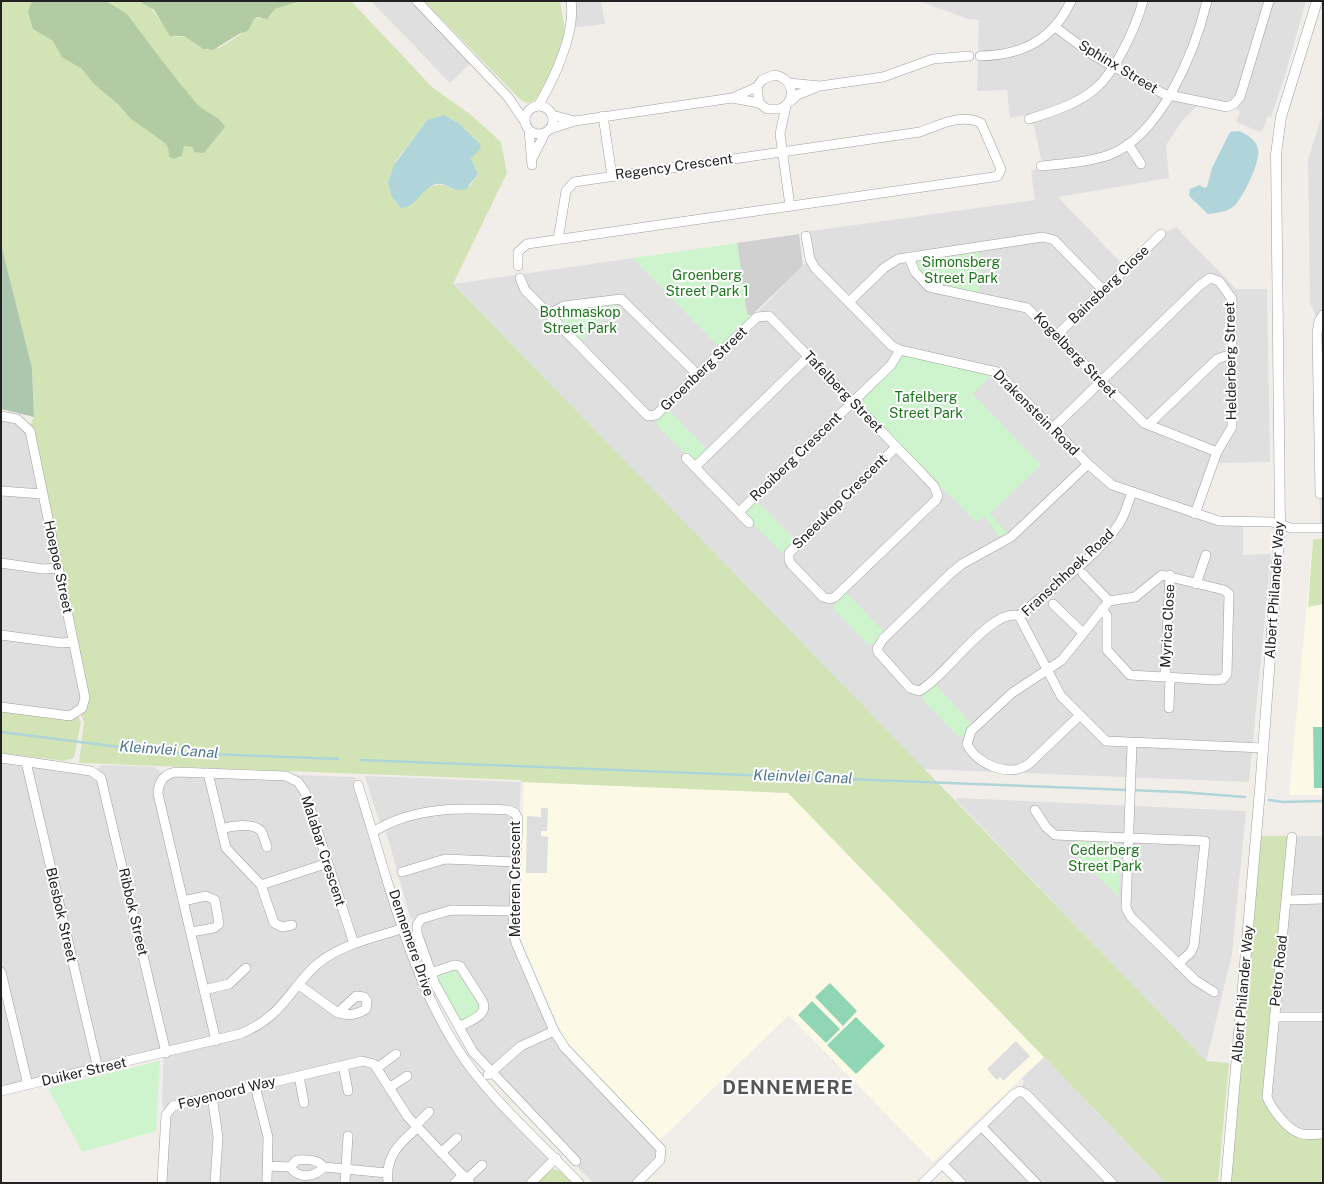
<!DOCTYPE html>
<style>
body{margin:0}
#map{position:relative;width:1324px;height:1184px;overflow:hidden;background:#f1eeea;font-family:"Public Sans",sans-serif}
canvas{display:block}
.frame{position:absolute;inset:0;border:2px solid #222;pointer-events:none}
</style>
<div id="map">
<canvas width="1324" height="1184"></canvas>
<div class="frame"></div>
</div>
<script>
const ctx = document.querySelector('canvas').getContext('2d');
ctx.lineJoin = 'round';
function paint(path, color) {
  ctx.fillStyle = color;
  ctx.fill(path, 'evenodd');
}
function strokePath(path, color, width, dash) {
  ctx.strokeStyle = color;
  ctx.lineWidth = width;
  ctx.lineCap = dash ? 'butt' : 'round';
  ctx.setLineDash(dash || []);
  ctx.stroke(path);
}
function label(font, color, halo, rows, align = 'center') {
  ctx.font = font + ' "Public Sans",sans-serif';
  ctx.lineWidth = 4;
  ctx.setLineDash([]);
  ctx.textBaseline = 'middle';
  ctx.strokeStyle = halo;
  ctx.fillStyle = color;
  for (const [text, x, y, turn = 0] of rows) {
    ctx.save();
    ctx.translate(x, y);
    ctx.rotate((+turn || 0) * Math.PI / 180);
    ctx.textAlign = isNaN(turn) ? turn : align;
    if (halo) ctx.strokeText(text, 0, 0);
    ctx.fillText(text, 0, 0);
    ctx.restore();
  }
}
paint(new Path2D(`
 M371,1h44l58,60 -23,22z
 M571,1h30l4,23 -35,4z
 M919,1h387l-22,78 -13,38 -3,-1 -5,14 -3,2 -24,-10 4,-10 -6,-7 -34,-2 -18,18 -16,24 3,33 -111,19 68,71 36,-34 14,-7 60,62h31l3,173 -56,1 -17,50 46,8v34l28,-1 -22,228 -326,-13 -470,-485 180,-26 88,91 88,-89 -5,-28 231,-32 -4,-29 12,-3 -9,-42 -10,-11 -14,3 -3,-28 -30,1 2,-71 -10,-1z
 M1323,113v416h-3l-2,-208 -8,-18 -2,-144z
 M1,417l26,11 57,266 -7,19 -76,-6z
 M1,758l94,14 6,-7 54,2 9,9 13,-5 178,6 57,178 45,94 97,109 -25,25h-368l4,-65 -3,-16 2,-50 -163,38z
 M365,776l156,6 -7,143 40,106 108,120 -25,32h-44l-17,-18v-5l-94,-97 -23,-36 19,-10 -14,-49 -33,4 -13,-49 -8,-6 -23,-82 -10,-20z
 M958,798l288,13 -14,143 -26,108 -250,-262z
 M1292,836h31v299l-25,-2 -30,-32z
 M1044,1057l122,126h-205l-19,-20 78,-72 4,-10 -3,-3z`), '#dfdfdf');
paint(new Path2D(`
 M1313,539h10v256h-34z
 M524,782l264,11 256,264 -111,105 -144,-147 -129,125 -94,-97 -47,-108z`), '#fcfae7');
paint(new Path2D(`
 M799,234l4,32 -51,49h-5l-10,-72z`), '#d0d0d0');
paint(new Path2D(`
 M1,1h138c17,6 21,25 36,36l9,-1c7,3 13,11 20,13 16,5 30,-14 44,-18l6,-12 16,-3 5,-7 25,-8h51l82,87 37,26 31,28 6,31 -54,111 488,502 265,275 23,2 -11,120h-52l-378,-390 -267,-11v-2l-442,-17 5,-41 -3,-7 2,-3 -53,-286 4,-9 -2,-49 -31,-124zM444,115l16,9 20,20 -3,7 -6,7 7,16 -8,12 -17,3c-16,-10 -29,-1 -39,13h-19l-7,-20 8,-21 31,-41z
 M424,1h136c1,10 5,22 4,31 -2,13 -21,71 -36,71 -7,-1 -13,-9 -18,-14z
 M1313,539h10v65l-15,3z
 M1,710l73,8 4,-2 3,6 -7,36 -10,3 -63,-8z
 M1260,836h30l-25,257 23,36 35,8v46h-95z
 M554,1169l9,3 10,11h-37l13,-12z`), '#d2e4b6');
paint(new Path2D(`
 M32,1h74l21,13c23,31 46,62 71,91 8,8 22,11 27,22l-21,26 -10,-1 -1,-5 -9,-1 -2,10 -9,3 -4,-3 -1,-9 -3,-4 -35,-25 -12,-14 -24,-20 -12,-15 -20,-12 -9,-16 -20,-12 -5,-17z
 M139,1h161l-25,8 -8,10 -9,-2 -4,2 -6,12 -9,3 -26,16 -10,-1 -19,-13h-14l-16,-26z`), '#b3cba3');
paint(new Path2D(`
 M1,244l31,124 2,49 -33,-8z`), '#adc7ae');
paint(new Path2D(`
 M737,243l10,71 6,3 -32,32 -88,-91z
 M978,250l4,25 -4,19 -50,-10 -14,-21 2,-3z
 M620,302l-40,40 -23,-25 4,-7z
 M903,355l90,18 -20,21 68,71 -51,49 21,23 -8,5 -18,-25 -9,5 -27,-28 -10,-7 -78,-81v-6z
 M667,408l41,42 -11,10h-6l-34,-35 -1,-7z
 M756,500l41,42 -12,10h-4l-36,-36v-5z
 M845,591l40,42 -11,11h-6l-34,-35 1,-8z
 M934,683l40,43 -10,10 -7,-1 -34,-35v-7z
 M1073,841l48,3 -2,53 -51,-50z
 M459,968l21,35v7l-18,11h-2l-19,-30 -4,-15 1,-2z
 M160,1061l-4,70 -74,21 -34,-64z`), '#cef4cd');
paint(new Path2D(`
 M1313,727h10v61h-9z
 M830,983l27,28 -14,15 -28,-29z
 M812,1001l28,28 -14,14 -28,-28z
 M856,1017l29,29 -29,28 -29,-29z`), '#91d6b4');
paint(new Path2D(`
 M541,808h7l-1,23h-6v5l7,1 -1,36h-21l1,-57 14,1z
 M1016,1041l14,15 -27,25 -3,-4 -3,3 -10,-11z`), '#dedede');
paint(new Path2D(`
 M444,115l16,9 20,20 1,4 -10,10 7,16 -12,15c-12,5 -18,-7 -30,-5 -14,4 -20,24 -35,24l-9,-11 -4,-15 6,-17 33,-45z
 M1239,131c8,4 17,8 19,18 3,12 -15,49 -24,57 -7,6 -18,7 -26,8l-19,-18 1,-7 10,-4 4,3 3,-1 5,-19 18,-36z`), '#afd4d9');
strokePath(new Path2D(`
 M1,732l158,20 179,7
 M361,760l819,32 65,5
 M1269,800l14,2 40,-1`), '#afd4d9', 2.5);
const minor = new Path2D(`
 M417,1l91,96 17,25
 M1055,27l38,28 71,39 63,13 7,-3 6,-7 29,-96
 M980,56c42,-1 72,-15 91,-55
 M789,83l31,3 63,-9 50,-18 36,-3
 M732,98l27,5
 M791,101l6,-6 20,-8
 M525 120a14 14 0 1 1 28 0a14 14 0 1 1-28 0Z
 M538,106c16,-27 38,-73 33,-105
 M786,106l-6,28 10,72
 M552,115l23,6
 M603,116l9,60
 M1029,119c23,-7 48,-15 66,-30 21,-18 41,-62 48,-88
 M550,129l25,-8 157,-23 25,-11 5,-7 12,-5c19,2 24,25 6,34h-13l-8,-6 -2,-16
 M529,130l3,35
 M1128,144l13,20
 M533,157l12,-24
 M1041,166c22,-2 48,-4 68,-11 52,-19 86,-104 98,-154
 M806,236l4,23 5,9 77,78 8,4 97,22 91,92 24,21 107,36 53,1 19,6h32
 M909,257l6,15 14,15 98,21 117,115 73,29
 M518,266v-14l9,-8 466,-67 5,-1 3,-7 -20,-46c-20,-10 -42,2 -61,9l-346,50 -8,9 -8,49
 M520,278l5,12 123,126 8,-1 4,-4 97,-94 12,-1 146,150 19,20 4,10 -2,4 -101,97 -5,2 -7,-2 -31,-32 -3,-5v-7l107,-106
 M849,302l35,-34 14,-9 145,-22 11,3 49,50
 M549,314l15,-8 57,-7 77,76
 M1056,336l105,-102
 M1,416l16,3 13,12 55,267 -3,10 -12,8 -69,-9
 M1148,425l69,-66 15,-5
 M1053,428l146,-142 11,-8 9,3 13,18v128l-15,25 -22,62
 M686,458l63,65
 M696,466l113,-110
 M1,491l42,3
 M1320,494l-3,-161 2,-12 4,-6
 M739,512l152,-147 9,-15
 M1,563l42,6 15,-1
 M1083,574l26,27
 M1196,584l10,-29
 M1053,604l30,29
 M1019,616c-27,-10 -76,64 -100,75l-9,-3 -32,-36 -1,-3 6,-10 68,-66 11,-9 49,-27 77,-73
 M1019,616l42,80 45,45 157,7
 M1019,616c30,-26 77,-58 100,-92 6,-9 9,-21 13,-32
 M1,635l60,8 12,-1
 M1165,677l5,-102
 M1169,708l1,-31
 M1079,716l-49,47c-19,16 -53,2 -63,-19l4,-13 41,-38 50,-33 47,-59 26,-4 27,-22 62,15 5,4 -2,80 -4,5 -7,1 -86,-5 -23,-25v-34l-5,-7
 M1132,744l-6,164 5,9 64,63 19,12
 M1,758l90,13 10,7 65,275
 M26,762l72,307
 M208,773l18,75 35,37 13,38 8,4 10,-2
 M358,785c28,87 50,186 99,263 29,47 83,94 122,135
 M1035,810l11,17 9,8 150,6 -11,104 -3,7 -13,12
 M221,829c10,-3 32,-7 40,2 3,5 4,11 6,16
 M373,832c41,-26 89,-24 135,-22l7,3 3,6 -5,112 3,12 38,88 11,17 96,101 -1,11 -23,23
 M1292,837l-25,260c4,11 20,32 32,36 7,3 16,1 24,1
 M402,872l43,-13 71,3
 M261,885l67,-22
 M1286,900l37,-1
 M183,901l23,-5 9,4 4,24 -5,4 -23,4
 M514,911l-63,-1 -30,9 -4,6v8l18,51 38,68 103,109
 M1,972l27,113
 M431,973l23,-8 6,1 23,36c5,14 -14,19 -24,25
 M299,985l39,28c10,3 19,2 28,-4l1,-8 -3,-4 -8,-1 -18,17
 M204,990l25,-6 17,-16
 M1274,1017h49
 M216,1041l-58,-247c0,-12 6,-20 18,-22l110,4 12,6 7,10 49,152
 M343,1065l5,26
 M377,1068l19,-14
 M488,1075l33,-29 33,-15
 M299,1076l5,27
 M255,1086l13,51 -1,46
 M389,1088l18,-12
 M1,1091l239,-57c41,-17 45,-38 73,-66 23,-23 61,-30 91,-40
 M212,1096l6,41 -3,46
 M415,1126l14,-14
 M981,1126l55,57
 M441,1153l16,-15
 M942,1164l19,19
 M268,1166l22,1 7,-7c10,-1 21,-1 27,7l63,6
 M290,1167c9,13 25,10 34,0
 M467,1179l15,-14
 M162,1183l4,-68 7,-9 189,-45 12,3 34,53 62,66
 M345,1183l3,-47
 M388,1183c-3,-27 11,-39 29,-55
 M455,1183l8,-8
 M531,1183l25,-25
 M923,1183l90,-88 7,-4 6,3 86,89`);
const tertiary = new Path2D(`
 M1226,1183l34,-393 20,-265 -4,-371 5,-37 36,-116`);
strokePath(minor, '#9f9f9f', 10);
strokePath(tertiary, '#9f9f9f', 11);
strokePath(minor, '#fff', 9);
strokePath(tertiary, '#fff', 10);
label('14px', '#222', '#fff', [
 ["Sphinx Street",1118,67,31],
 ["Regency Crescent",674,167,-8],
 ["Bainsberg Close",1109,285,-44],
 ["Kogelberg Street",1075,355,46],
 ["Helderberg Street",1231,361,-91],
 ["Groenberg Street",704,369,-44],
 ["Tafelberg Street",843,392,46],
 ["Drakenstein Road",1036,413,45],
 ["Rooiberg Crescent",796,457,-44],
 ["Sneeukop Crescent",840,502,-45],
 ["Hoepoe Street",58,567,78],
 ["Franschhoek Road",1068,573,-43],
 ["Albert Philander Way",1275,590,-86],
 ["Myrica Close",1168,626,-87],
 ["Malabar Crescent",323,851,72],
 ["Meteren Crescent",516,879,-90],
 ["Ribbok Street",133,912,77],
 ["Blesbok Street",61,915,77],
 ["Dennemere Drive",411,943,71],
 ["Petro Road",1279,971,-84],
 ["Albert Philander Way",1243,994,-85],
 ["Duiker Street",84,1072,-13],
 ["Feyenoord Way",227,1093,-14]
]);
label('14px', '#1c761a', '#fff', [
 ["Simonsberg",961,263],
 ["Street Park",961,279],
 ["Groenberg",707,276],
 ["Street Park 1",707,292],
 ["Bothmaskop",580,313],
 ["Street Park",580,329],
 ["Tafelberg",926,398],
 ["Street Park",926,414],
 ["Cederberg",1105,851],
 ["Street Park",1105,867]
]);
label('italic 15px', '#4d7690', '#fff', [
 ["Kleinvlei Canal",169,750,4],
 ["Kleinvlei Canal",803,777,2]
]);
ctx.letterSpacing = '1px';
label('bold 19px', '#555', '#fff', [
 ["DENNEMERE",788,1088]
]);
ctx.letterSpacing = '0px';
</script>
